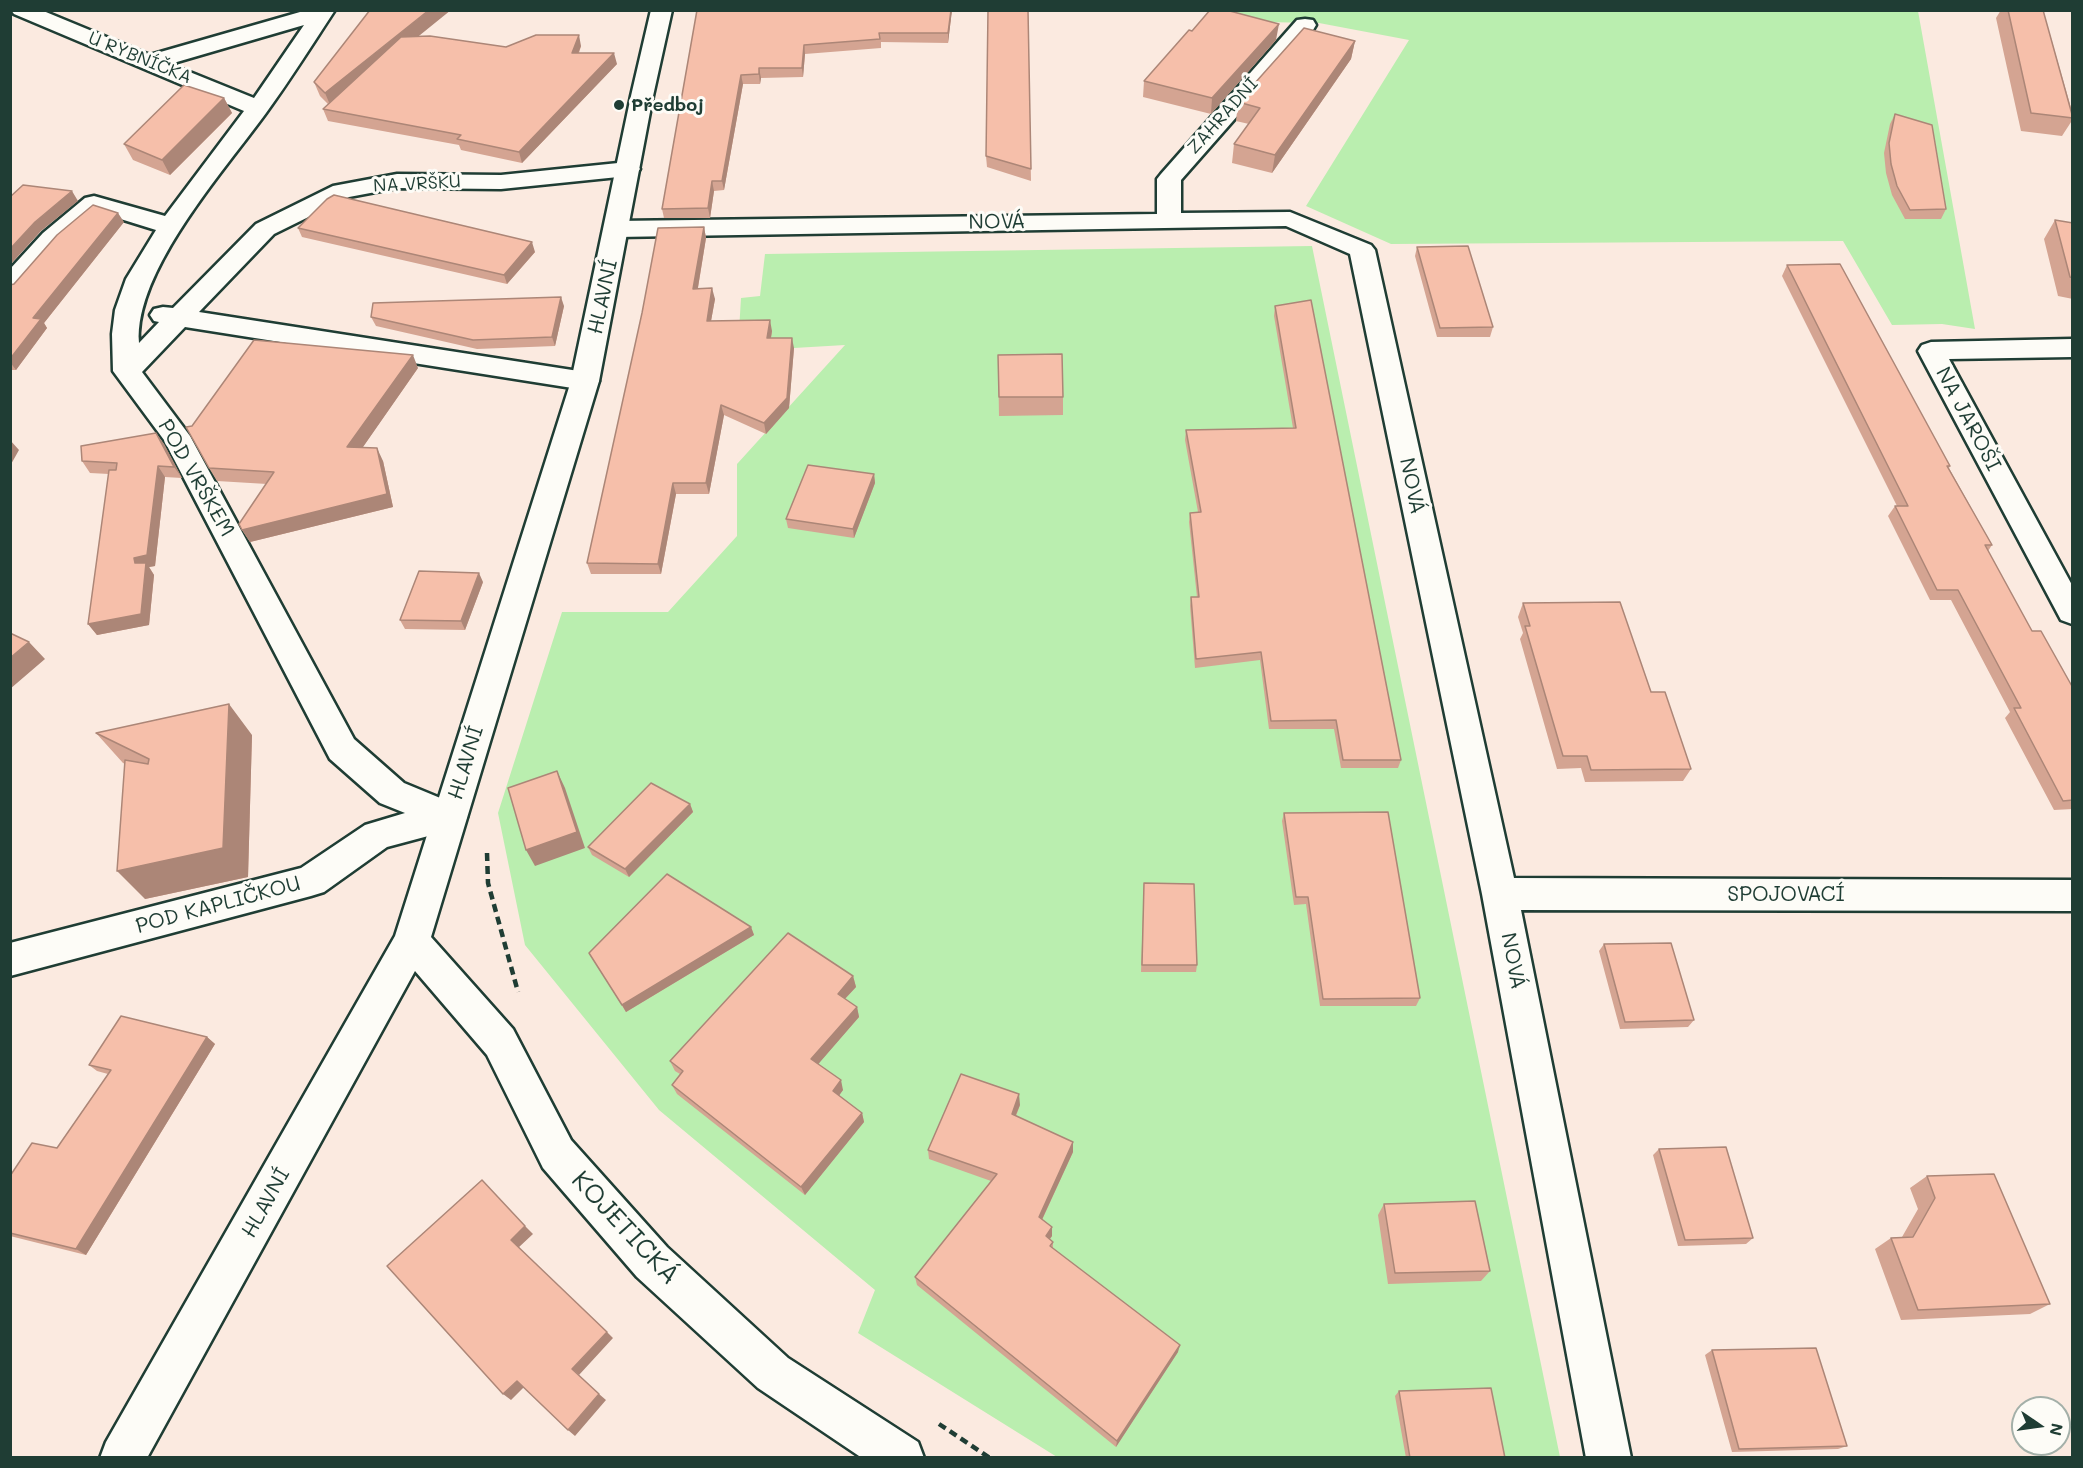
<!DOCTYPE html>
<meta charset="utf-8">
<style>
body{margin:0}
#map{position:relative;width:2083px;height:1468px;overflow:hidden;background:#fbeae0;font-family:Mali,sans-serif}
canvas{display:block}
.frame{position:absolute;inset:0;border:12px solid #1f3d34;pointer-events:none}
.north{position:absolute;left:2011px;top:1396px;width:60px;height:60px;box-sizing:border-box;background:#fdfcf7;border:2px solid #a4b0a9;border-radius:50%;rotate:103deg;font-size:16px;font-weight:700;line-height:24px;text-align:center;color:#1f3d34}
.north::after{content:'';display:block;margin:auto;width:21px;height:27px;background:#1f3d34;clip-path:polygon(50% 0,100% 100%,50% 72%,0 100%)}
</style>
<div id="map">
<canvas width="2083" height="1468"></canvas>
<div class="frame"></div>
<div class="north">N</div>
</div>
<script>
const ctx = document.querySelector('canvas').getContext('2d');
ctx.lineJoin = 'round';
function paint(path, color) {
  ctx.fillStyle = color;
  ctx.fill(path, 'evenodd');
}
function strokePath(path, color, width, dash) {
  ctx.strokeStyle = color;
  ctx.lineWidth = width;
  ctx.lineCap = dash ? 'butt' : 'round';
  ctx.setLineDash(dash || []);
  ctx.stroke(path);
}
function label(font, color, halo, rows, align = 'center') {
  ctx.font = font + ' Mali,sans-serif';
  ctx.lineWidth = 6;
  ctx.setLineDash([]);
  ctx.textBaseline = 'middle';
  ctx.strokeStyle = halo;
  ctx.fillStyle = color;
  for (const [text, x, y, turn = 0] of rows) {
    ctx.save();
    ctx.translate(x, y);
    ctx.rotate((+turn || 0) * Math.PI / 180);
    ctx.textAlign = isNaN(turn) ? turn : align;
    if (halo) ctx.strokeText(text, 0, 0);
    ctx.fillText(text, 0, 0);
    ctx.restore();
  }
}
paint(new Path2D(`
 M1218,11h700l57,318 -33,-5 -50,1 -49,-84 -452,3 -85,-38 103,-166 -90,-17 -57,-1z
 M1312,246l248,1211h-503l-199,-124 17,-43 -216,-180 -134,-165 -27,-132 64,-201h106l69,-76v-72l108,-119 -51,3 -24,-2 -31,-15 2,-33 19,-2 5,-42z`), '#baeeaf');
const street = new Path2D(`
 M11,10h30l109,45 157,-45h28c-23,35 -45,70 -69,103 -42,58 -132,158 -127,230l20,-21 -5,-1 -4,-6 4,-6 9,-2 10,1 83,-84 77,-38 64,-12 104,1 127,-13 8,2 4,5 -4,5 -8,2 -127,13 -104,-1 -48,9 -75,37 -75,78 386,60 10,3 4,6 -4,6 -10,3 -400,-63 -43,45 48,64 164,303 50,44 58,24 5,10 -5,10 -75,20 -63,45 -13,4 -301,80v-33l291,-75 64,-43 40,-12 -25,-10 -50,-44 -166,-319 -51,-69 -1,-37 3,-24 11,-31 30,-49 -58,-18 -37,31 -42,49 -9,2v-25l33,-36 42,-35 9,-2 71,20 79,-105 -230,-97zM304,25l-50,73 -84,-34z
 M1305,19l8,1 3,5 -3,5 -132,150v33l109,-1 81,33 4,5 139,628 558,2v31l-551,-1 110,548h-45l-104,-564 -132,-640 -64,-28 -669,11 -9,-3 -3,-5 3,-5 9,-3 540,-7v-35l4,-5 136,-154z
 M2072,339v18l-123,2 123,226v39l-11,-4 -143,-269 4,-6 9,-3z`);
const secondary = new Path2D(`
 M651,10h21l-19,86 -54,285 -168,556 82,92 58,111 96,107 121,111 130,84 6,16h-62l-104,-70 -121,-111 -94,-109 -56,-113 -72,-84 -268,487h-47l6,-16 289,-506 176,-555 60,-285z`);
strokePath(street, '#1f3d34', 5);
strokePath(secondary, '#1f3d34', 5);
strokePath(new Path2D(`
 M487,853l1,30 30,109
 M939,1424l51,34`), '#1f3d34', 4.5, [8, 5]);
paint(street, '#fdfcf7');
paint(secondary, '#fdfcf7');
paint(new Path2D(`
 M697,10h255l-4,33 -67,-1v6l-76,6 -2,23 -42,1 -1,6h-17l-19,106 -10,1 -4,27h-46l-2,-9z
 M1028,10l3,171 -44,-14 -1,-11z
 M2001,10h42l30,105v4l-11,17 -41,-5 -25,-113z
 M419,36l87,11 75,-1 -2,7 38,11 -95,99 -61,-13 -2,-5 -131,-24 -5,-12 6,-4 -9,-9 -6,-14z
 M1276,40l-65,74 -68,-17 1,-16z
 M1355,41l-4,18 -79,114 -40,-10 2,-19 15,-20 -13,-3 2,-19z
 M224,98l8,15 -62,62 -37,-15 -9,-16z
 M1895,114l51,95 -5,10h-36l-13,-24 -6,-22 -2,-20 6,-29z
 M2055,220l18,3v76l-15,-3 -14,-57z
 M124,222l-80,101 3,5 -31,42h-6v-85l4,-1z
 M704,227l2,11 -8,50 17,11 -4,22 61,10 -1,7 23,10 -5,60 -23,26 -42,-19 -15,79h-33l-15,80h-70l-4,-11z
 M298,228l237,24 -28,32 -205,-47z
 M1417,247l76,80 -3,10h-53l-22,-81z
 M1787,265l163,201 -1,2 43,77 -4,6 44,80 41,57v121l-19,1 -49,-92 5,-6 -59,-112h-21l-42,-84 7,-10h2l-115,-230z
 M564,306l-9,40 -78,3 -101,-23 -5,-9z
 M1275,306l126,454 -3,8h-57l-7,-39h-65l-9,-69 -65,8 -5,-62 1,-9h6l-8,-75 1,-9 8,-1 -13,-72 1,-10 107,-2 -19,-112z
 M998,355l65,42v18l-64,1z
 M418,368l-56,80 21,13 10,46 -143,35 -8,-12 25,-46 -50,-3 -8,-13 -17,-42z
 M156,433l8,11 18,34 -17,-1 -10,89 -6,1 5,8 -5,50 -52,10 -9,-11 21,-150 -19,-1 -8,-12z
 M874,474l1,9 -21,55 -66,-10 -2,-9z
 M483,582l-18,48 -60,-1 -5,-9z
 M1523,603l128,89 40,77 -8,12 -98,1 -4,-14 -24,1 -37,-130 3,-6 -5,-16z
 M96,733l156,2 -4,142 -103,22 -20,-135 -2,-1z
 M690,804l3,8 -64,65 -37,-22 -4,-8z
 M1284,813l136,185 -4,8h-96l-14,-102 -12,1 -12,-84z
 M1144,883l53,82 -1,7h-55z
 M751,927l3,8 -128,77 -37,-59z
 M1604,944l90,76 -6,7 -68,2 -21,-78z
 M853,976l3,11 -11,12 12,8 2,10 -41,47 25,26 -4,5 23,18 2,9 -59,73 -128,-101 -5,-9 8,-11 -5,-3 -5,-10z
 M207,1037l8,7 -129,211 -76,-19v-60l47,-28 51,-74 -11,-3 -8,-6z
 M1020,1105l-4,11 57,26v10l-31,68 10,16 -2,3 3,3v7l125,103 -62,95 -199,-162 -2,-8 76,-96 -62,-22 -1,-9z
 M1659,1149l94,89 -7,6 -68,2 -25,-91z
 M1927,1176l123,128 -20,10 -129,6 -26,-71 16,-11 11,-1 16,-28 -8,-21z
 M1384,1204l106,67 -9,10 -93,3 -10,-69z
 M1712,1350l135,96 -9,3 -106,3 -27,-97z
 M1399,1391l106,67h-99l-11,-62z`), '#d4a492');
paint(new Path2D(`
 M429,10h22l-120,97 -6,-14z
 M951,10h1l-4,33v-10z
 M1279,24l-3,16 -65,74 1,-16z
 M579,35l2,11 -7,18 -2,-11z
 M1355,41l-4,18 -79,114 3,-18z
 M804,45l1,9 -2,23 -1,-9z
 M614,53l3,11 -95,99 -3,-11z
 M759,68l2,10 -1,6 -1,-10z
 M741,75l2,9 -19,106 -2,-9z
 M224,98l8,15 -62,62 -8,-15z
 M712,181l2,10 -4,27 -2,-10z
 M72,191l6,10 -37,30 -31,34v-16l25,-27z
 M118,213l6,9 -80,101 3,5 -31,42 -6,-8v-3l23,-41z
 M704,227l2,11 -10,61 -3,-10z
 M532,242l3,10 -28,32 -3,-9z
 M712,288l3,11 -6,33 -2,-11z
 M561,297l3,9 -9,40 -3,-9z
 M770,320l2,11 -3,18 -2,-11z
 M792,338l2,10 -5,60 -23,26 -2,-11z
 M413,355l5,13 -64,92 -7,-13z
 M721,405l3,10 -15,79 -3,-11z
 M156,433l8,11 18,34 -8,-11z
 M10,440l9,10 -9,16z
 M377,448l6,13 10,46 -143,35 -8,-12z
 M158,466l7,11 -10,89 -6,1 5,8 -5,50 -52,10 -9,-11 46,-66z
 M874,474l1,9 -21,55 -1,-9z
 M673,483l3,11 -15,80 -3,-10z
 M479,573l4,9 -18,48 -4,-9z
 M29,642l16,17 -35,30v-31z
 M229,704l23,31 -4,142 -103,22 -28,-28z
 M557,771l8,17 20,60 -50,18 -9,-16z
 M690,804l3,8 -64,65 -4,-8z
 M751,927l3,8 -128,77 -4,-7z
 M853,976l3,11 -16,17 -2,-10z
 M857,1007l2,10 -45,52 -3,-10z
 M207,1037l8,7 -129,211 -10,-6z
 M841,1080l2,10 -7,10 -3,-9z
 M1019,1094l1,11 -8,19v-10z
 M862,1113l2,9 -59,73 -4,-8z
 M1073,1142v10l-34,74v-9z
 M525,1226l8,8 -15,14 -7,-8z
 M1052,1227v9l-6,8v-8z
 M607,1332l6,6 -34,37 -7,-6z
 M1180,1345l-2,7 -62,95 1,-6z
 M517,1381l7,6 -13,13 -8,-6z
 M599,1394l7,6 -31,36 -7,-6z`), '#ac8677');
const building = new Path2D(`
 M370,10h59l-104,83 -11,-11z
 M697,10h254l-3,23h-69l1,6 -76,6 -2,23h-43v6l-18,1 -19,106h-10l-4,27 -46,1z
 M988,10h40l3,159 -45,-13z
 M1210,10h16l53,14 -67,74 -68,-17 45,-51 3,1z
 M2008,10h35l30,108 -42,-5z
 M1304,28l51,13 -80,114 -41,-11 26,-36 -22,-6z
 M536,35h43l-7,18h42l-95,99 -62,-13 4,-4 -138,-26 78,-72 29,-1 76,11z
 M184,85l40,13 -62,62 -38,-16z
 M1895,114l37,11 14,84 -36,1 -13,-24 -6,-22 -2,-21z
 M23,185l49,6 -37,31 -25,27v-52z
 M334,195l198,47 -28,33 -206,-47 29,-29z
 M93,205l25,8 -85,105 8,1 -31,40v-74l4,-1 43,-49z
 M2055,220l18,3v55l-3,-1z
 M704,227l-11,62 19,-1 -5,33 63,-1 -3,18h25l-5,60 -23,25 -43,-18 -15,78h-33l-15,81 -71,-1 55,-250 16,-85z
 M1468,246l25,81 -53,1 -23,-81z
 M1840,264l110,202h-3l45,79h-7l47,86h9l32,57v112l-10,1 -49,-93h7l-63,-118h-21l-42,-84h13l-121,-241z
 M561,297l-9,40 -79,3 -102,-23 2,-14z
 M1311,300l90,460h-58l-7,-40 -65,1 -10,-69 -65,7 -5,-62h8l-9,-84 11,-1 -15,-82 110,-2 -21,-122z
 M254,340l159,15 -66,92 30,1 10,46 -145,36 -3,-6 35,-52 -65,-4 -23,-41 6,-1z
 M1062,354l1,43h-64l-1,-42z
 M156,433l18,34 -16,-1 -11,89 -13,3 1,5h11l-5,51 -53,10 21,-154h7l1,-7 -35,-2 -1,-15z
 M808,465l66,9 -21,55 -67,-10z
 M419,571l60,2 -18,48 -61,-1z
 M1620,602l31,90h14l26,77 -100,1 -4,-14h-24l-38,-130h5l-7,-23z
 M10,633l19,9 -19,16z
 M229,704l-6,144 -106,23 8,-111 23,4 1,-5 -53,-26z
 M557,771l20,61 -51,18 -18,-62z
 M651,783l39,21 -65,65 -37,-22z
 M1388,812l32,186 -97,1 -15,-102h-12l-12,-84z
 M667,874l84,53 -129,78 -33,-52z
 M1144,883l50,1 3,81h-55z
 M788,933l65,43 -15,18 19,13 -46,52 30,21 -8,11 29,22 -61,74 -129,-102 11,-14 -13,-10z
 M1671,943l23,77 -69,2 -21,-78z
 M121,1016l86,21 -131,212 -66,-16v-57l22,-33 25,5 54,-78 -22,-5z
 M961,1074l58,20 -7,20 61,28 -34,75 13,10 -6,9 7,6 -3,4 130,99 -63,96 -202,-164 82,-103 -69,-24z
 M1726,1147l27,91 -68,2 -26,-91z
 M1994,1174l56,130 -132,6 -27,-72 22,-1 22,-39 -8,-22z
 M482,1180l43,46 -14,14 96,92 -35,37 27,25 -31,36 -51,-49 -14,13 -116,-128z
 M1475,1201l15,70 -95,2 -11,-69z
 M1816,1348l31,98 -108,3 -27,-99z
 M1491,1388l14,70h-95l-11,-67z`);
paint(building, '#f6bfaa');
strokePath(building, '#ac8677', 1.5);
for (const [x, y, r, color] of [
 [619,105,6,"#1f3d34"]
]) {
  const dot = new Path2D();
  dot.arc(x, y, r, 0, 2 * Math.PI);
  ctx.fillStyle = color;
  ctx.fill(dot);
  strokePath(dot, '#fdfcf7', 2);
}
label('18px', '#1f3d34', '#fdfcf7', [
 ["U RYBNÍČKA",140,58,22],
 ["ZAHRADNÍ",1223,116,-48],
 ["NA VRŠKU",417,184,-3]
]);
label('bold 18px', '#1f3d34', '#fdfcf7', [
 ["Předboj",631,105]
], 'left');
label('21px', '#1f3d34', '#fdfcf7', [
 ["NOVÁ",997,222,-1],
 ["HLAVNÍ",603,297,-78],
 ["NA JAROŠI",1968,419,62],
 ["POD VRŠKEM",196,478,60],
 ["NOVÁ",1412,486,78],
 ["HLAVNÍ",466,763,-73],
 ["SPOJOVACÍ",1786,895],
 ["POD KAPLIČKOU",218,905,-15],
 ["NOVÁ",1513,961,79],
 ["HLAVNÍ",266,1203,-61]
]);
label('26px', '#1f3d34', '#fdfcf7', [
 ["KOJETICKÁ",625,1228,47]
]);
</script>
